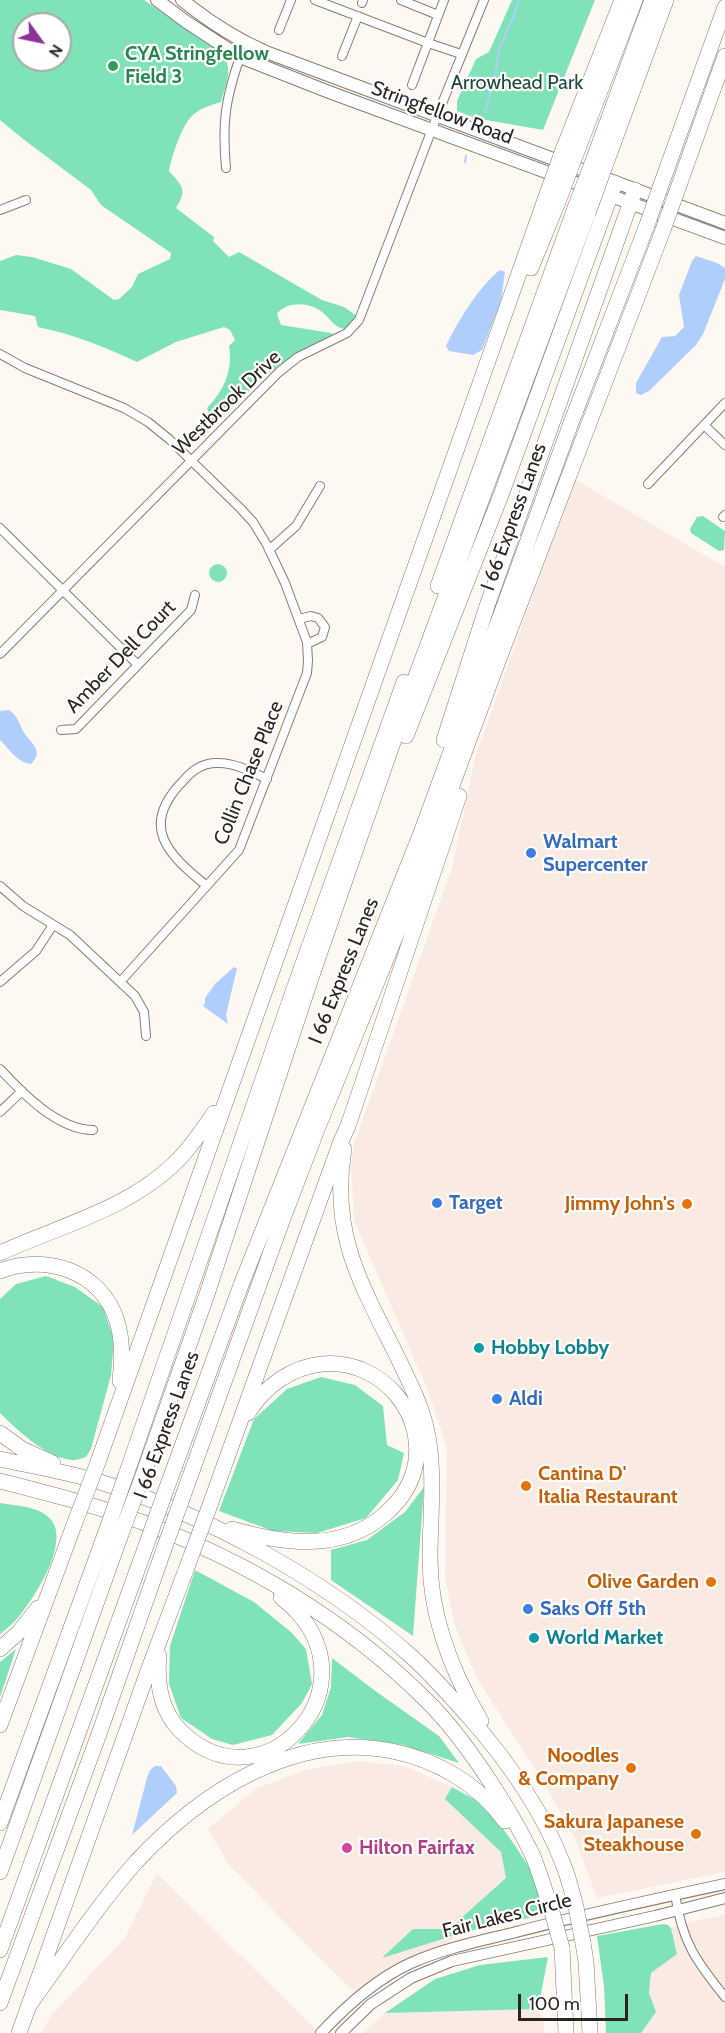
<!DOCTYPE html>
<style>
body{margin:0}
#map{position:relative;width:725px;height:2033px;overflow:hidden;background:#fef8f3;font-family:Cabin,sans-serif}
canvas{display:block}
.north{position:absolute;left:12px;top:12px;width:60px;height:60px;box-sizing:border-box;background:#fff;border:2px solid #aaa8a6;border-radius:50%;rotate:123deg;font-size:16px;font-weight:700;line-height:24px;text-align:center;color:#2b2520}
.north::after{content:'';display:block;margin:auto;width:21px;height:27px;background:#90319a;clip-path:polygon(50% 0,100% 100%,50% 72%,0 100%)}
.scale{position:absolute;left:518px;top:1994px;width:110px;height:27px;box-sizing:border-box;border:3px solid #2b2520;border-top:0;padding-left:8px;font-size:18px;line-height:21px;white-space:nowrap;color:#2b2520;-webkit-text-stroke:4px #fff;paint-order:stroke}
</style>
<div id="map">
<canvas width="725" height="2033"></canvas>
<div class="north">N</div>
<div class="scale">100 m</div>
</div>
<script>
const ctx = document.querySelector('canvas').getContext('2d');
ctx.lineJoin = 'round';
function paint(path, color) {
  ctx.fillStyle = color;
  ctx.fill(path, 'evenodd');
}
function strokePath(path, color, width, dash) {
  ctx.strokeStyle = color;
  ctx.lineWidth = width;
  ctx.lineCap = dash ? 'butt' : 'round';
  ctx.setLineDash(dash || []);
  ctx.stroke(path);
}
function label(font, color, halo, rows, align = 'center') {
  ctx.font = font + ' Cabin,sans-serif';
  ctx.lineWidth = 4.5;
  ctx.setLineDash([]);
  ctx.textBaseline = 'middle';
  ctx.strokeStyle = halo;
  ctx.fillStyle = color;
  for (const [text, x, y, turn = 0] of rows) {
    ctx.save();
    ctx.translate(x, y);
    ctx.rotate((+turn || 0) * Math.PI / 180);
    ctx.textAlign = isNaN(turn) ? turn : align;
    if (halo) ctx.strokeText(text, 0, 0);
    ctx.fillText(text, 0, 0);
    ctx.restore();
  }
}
paint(new Path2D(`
 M574,479l151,88v1305l-128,26 -21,-57 -33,-60 -66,-102 -23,-56 -9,-47 2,-128 -19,-57 -74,-171 -3,-54 3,-22 98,-276 23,-110z
 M356,1761l49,5 47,21 49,65 5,26 -41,54 -56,32 -51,33 -129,-132 -21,-36 49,-41 49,-18z
 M157,1873l162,160h-277l7,-15 76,-80z
 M725,1915v118h-84l15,-21 -7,-18 2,-21 26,-20 -6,-25 28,-8z
 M538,2009l6,14v10h-181l22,-20z`), '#f9ebe1');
paint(new Path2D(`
 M0,0h144l80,54 -1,2c11,14 2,30 -2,46 -10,3 -23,7 -30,15 -9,9 -20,41 -22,54 13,15 19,18 7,37l38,29 -1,4 16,16 10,-5 83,48 22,7 13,9 -12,13c-11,-1 -15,-11 -23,-17 -13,-10 -35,-11 -45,2l4,11 50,8 3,3 -49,25 -21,16 -51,48 -6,-17c17,-18 26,-37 22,-62l6,-6 -5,-10 -6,-3 -48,15 -39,20c-32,-15 -64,-28 -99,-35l-3,-11 -35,-6v-49l16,-6 16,2 39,12 43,31 5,-1 13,-12 6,-13 32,-15 1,-6 -70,-48 -10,-15 -68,-51 -23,-19zM24,24h36v36h-36z
 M512,0h83l-52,130 -68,-12 -18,-7v-10l19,-42 13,-7z
 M703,516l22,15 -1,19 -5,1 -28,-18 -1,-4 7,-12z
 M209 573a9 9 0 1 1 18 0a9 9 0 1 1-18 0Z
 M46,1276l29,11 28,20 11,33 -3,35 -20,74 -5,8c-4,1 -10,4 -14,3 -25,-2 -55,-30 -72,-47v-114l16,-15z
 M321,1377l34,8 28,21 4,39 17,8 -6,27 -32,38 -49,15 -44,-2 -54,-20 35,-92 33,-30z
 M424,1487l-11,149 -82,-56v-30l36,-10 38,-28z
 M0,1503c17,3 41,3 52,18 16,22 -15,73 -29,90 -6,9 -15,17 -23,23z
 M195,1570l59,32 37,30 15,17 6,35 -10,19 -30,32 -39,10 -21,-6 -31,-21 -12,-34 1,-38z
 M16,1649l-16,48v-35z
 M332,1658l42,32 65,46 20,27 -56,-18 -55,-8 -50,7 24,-29 9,-28z
 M452,1787l36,20 21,30 21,31 16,46 -81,18 -83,26 31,-29h36l57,-51 -5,-26 -56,-53z
 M663,1924l5,1 3,3 6,26 -26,19 -2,20 7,19 -15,21h-35l-2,-47 -7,-50z
 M548,1957l-10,52 -153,4 50,-34 45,-14z`), '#80e2b7');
paint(new Path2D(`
 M696,256l21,7 8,5v11l-22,55 -7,11 -47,46 -8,4 -5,-2v-10l26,-46 13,-1 9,-9 -5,-32 13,-34z
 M500,270l5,2 -4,29 -19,49 -9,5 -24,-4 -3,-5c10,-22 34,-61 54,-76z
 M9,710c8,5 10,13 14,21 7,12 22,19 8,33 -13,-1 -22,-15 -31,-24v-29z
 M234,967l3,1 -11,47 2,9 -25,-18 2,-3v-5l10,-14z
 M155,1766h6l15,20 1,7 -45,42 15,-57 3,-8z`), '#b0cefc');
strokePath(new Path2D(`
 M485,112l11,-41 3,-21 15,-35 5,-15
 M465,162l1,-6`), '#b0cefc', 2);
const minor = new Path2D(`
 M315,0l113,43 33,11
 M401,0l37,15
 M362,3l1,-3
 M279,30l12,-30
 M342,56l16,-40
 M412,85l32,-85
 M226,168c-4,-45 -1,-68 14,-111
 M0,210l26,-10
 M0,354l25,14 99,40 24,14 21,17 71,69 13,14 14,23 18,38 22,59 1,19 -1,12 -68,177 -118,131
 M704,425l21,20
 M648,484l77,-81
 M723,517l2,-2
 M0,528l138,137
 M269,550l27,-24 24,-40
 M299,619l12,-3 7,2 7,9 -3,10 -15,7
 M0,654l279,-282 19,-15 49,-24 12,-13 78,-204 47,-116
 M61,730l15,-1 115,-119 4,-15
 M0,886l23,20 47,29 65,61 9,16 2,24
 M207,886c-40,-32 -68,-60 -24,-105 9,-11 21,-19 36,-18 16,0 33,9 48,16
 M0,982l36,-31 17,-26
 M0,1069c22,24 58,61 93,61
 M0,1112l22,-21
 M675,1894c7,48 21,67 50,103`);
const tertiary = new Path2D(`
 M321,2033c26,-28 55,-54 90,-70 34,-15 69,-22 105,-31 69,-18 139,-33 209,-48
 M341,2033l30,-29 40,-26 41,-17 203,-45 70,-18`);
const secondary = new Path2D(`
 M157,0l28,21 55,36 89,35 396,146
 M182,0c25,20 54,39 84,52l459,171`);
const motorway = new Path2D(`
 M563,150l59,-150
 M576,154l59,-154
 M593,161l59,-161
 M605,166l61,-166
 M661,185l64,-178
 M677,191l48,-135
 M531,268l27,-66
 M438,586l137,-378
 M406,736l95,-241 114,-312
 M444,740l43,-134 148,-416
 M344,1149c-14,85 17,135 53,207 11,23 23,46 29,71 10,42 4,89 4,132 0,58 22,113 51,162
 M0,1253c61,-28 130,-44 178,-93 14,-14 25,-31 36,-47
 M0,1271c46,-18 101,0 117,50 6,20 5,40 3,60
 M0,1433l22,16 31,14
 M0,1459c32,7 66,13 97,22 111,34 229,99 315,176 20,18 38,39 56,59 39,44 74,93 95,148 6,14 9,29 13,43
 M98,1462l448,-1265
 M126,1475l170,-492 108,-301
 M0,1481c47,12 94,24 139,40 106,39 207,99 287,179 27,26 49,58 69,89 14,22 27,44 38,67 7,18 13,38 19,56
 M141,1481l66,-187 103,-313 105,-302 173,-466
 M166,1490l75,-205 180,-452 150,-410 76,-198
 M183,1496l99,-275 36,-94 85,-209 94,-254 166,-434
 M210,1505l131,-364 7,-15 111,-330
 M232,1529c51,15 109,23 152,-14 13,-11 24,-25 29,-41 18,-58 -32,-116 -91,-110 -31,3 -58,23 -74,49
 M0,1649l19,-17 19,-24
 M159,1656c-3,30 3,59 26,79 78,70 185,-41 113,-122 -5,-6 -12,-11 -17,-16
 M0,1725l74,-200
 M0,1823l107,-294
 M0,1872l121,-338
 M583,1943l3,19 4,71
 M562,1948l4,85
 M0,1950l147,-407
 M0,2003l99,-269 65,-185
 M30,2004c34,-47 67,-98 106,-142 64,-69 158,-131 256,-111 45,9 86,33 113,70
 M19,2033l129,-362 39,-104`);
strokePath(minor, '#897b71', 10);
strokePath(tertiary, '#897b71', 12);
strokePath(secondary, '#897b71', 14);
strokePath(motorway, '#897b71', 16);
strokePath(minor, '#fff', 8);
strokePath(tertiary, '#fff', 10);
strokePath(secondary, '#fff', 12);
strokePath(motorway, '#fff', 15);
const motorwayBridge = new Path2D(`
 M546,197l17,-47
 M558,202l18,-48
 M575,208l18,-47
 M588,213l17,-47
 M647,225l14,-40
 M663,230l14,-39
 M74,1525l24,-63
 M107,1529l19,-54
 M121,1534l20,-53
 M147,1543l19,-53
 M164,1549l19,-53
 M187,1567l23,-62
 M576,1907l7,36
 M552,1912l10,36`);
strokePath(motorwayBridge, '#897b71', 16, []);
strokePath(motorwayBridge, '#fff', 15);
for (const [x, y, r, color] of [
 [113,66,6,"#2e9e5b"],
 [531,853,6,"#3f7fe0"],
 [437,1203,6,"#3f7fe0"],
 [687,1204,6,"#e8710a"],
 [479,1348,6,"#0f9aa8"],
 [497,1399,6,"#3f7fe0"],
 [526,1486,6,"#e8710a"],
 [711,1582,6,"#e8710a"],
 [528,1609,6,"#3f7fe0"],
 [534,1638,6,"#0f9aa8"],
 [631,1768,6,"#e8710a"],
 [696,1834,6,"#e8710a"],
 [347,1848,6,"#d1479c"]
]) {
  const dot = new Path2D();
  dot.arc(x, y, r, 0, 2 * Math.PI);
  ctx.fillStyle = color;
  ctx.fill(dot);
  strokePath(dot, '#fff', 2);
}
label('bold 20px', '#27864d', '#fff', [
 ["CYA Stringfellow",125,54],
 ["Field 3",125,77]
], 'left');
label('20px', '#1d4a38', '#fff', [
 ["Arrowhead Park",517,83]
]);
label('20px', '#2b2520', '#fff', [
 ["Stringfellow Road",442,113,20],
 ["Westbrook Drive",227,403,-44],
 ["I 66 Express Lanes",514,517,-70],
 ["Amber Dell Court",121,657,-46],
 ["Collin Chase Place",249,773,-68],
 ["I 66 Express Lanes",344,971,-68],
 ["I 66 Express Lanes",167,1425,-70],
 ["Fair Lakes Circle",507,1916,-14]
]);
label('bold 20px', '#366cbe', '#fff', [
 ["Walmart",543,842],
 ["Supercenter",543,865],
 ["Target",449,1203],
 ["Aldi",509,1399],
 ["Saks Off 5th",540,1609]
], 'left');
label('bold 20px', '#c56008', '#fff', [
 ["Jimmy John's",675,1204],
 ["Cantina D'",538,1474,"left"],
 ["Italia Restaurant",538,1497,"left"],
 ["Olive Garden",699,1582],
 ["Noodles",619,1756],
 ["& Company",619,1779],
 ["Sakura Japanese",684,1822],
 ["Steakhouse",684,1845]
], 'right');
label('bold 20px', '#0d838f', '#fff', [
 ["Hobby Lobby",491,1348],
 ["World Market",546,1638]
], 'left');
label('bold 20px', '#b23c85', '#fff', [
 ["Hilton Fairfax",359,1848]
], 'left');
</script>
